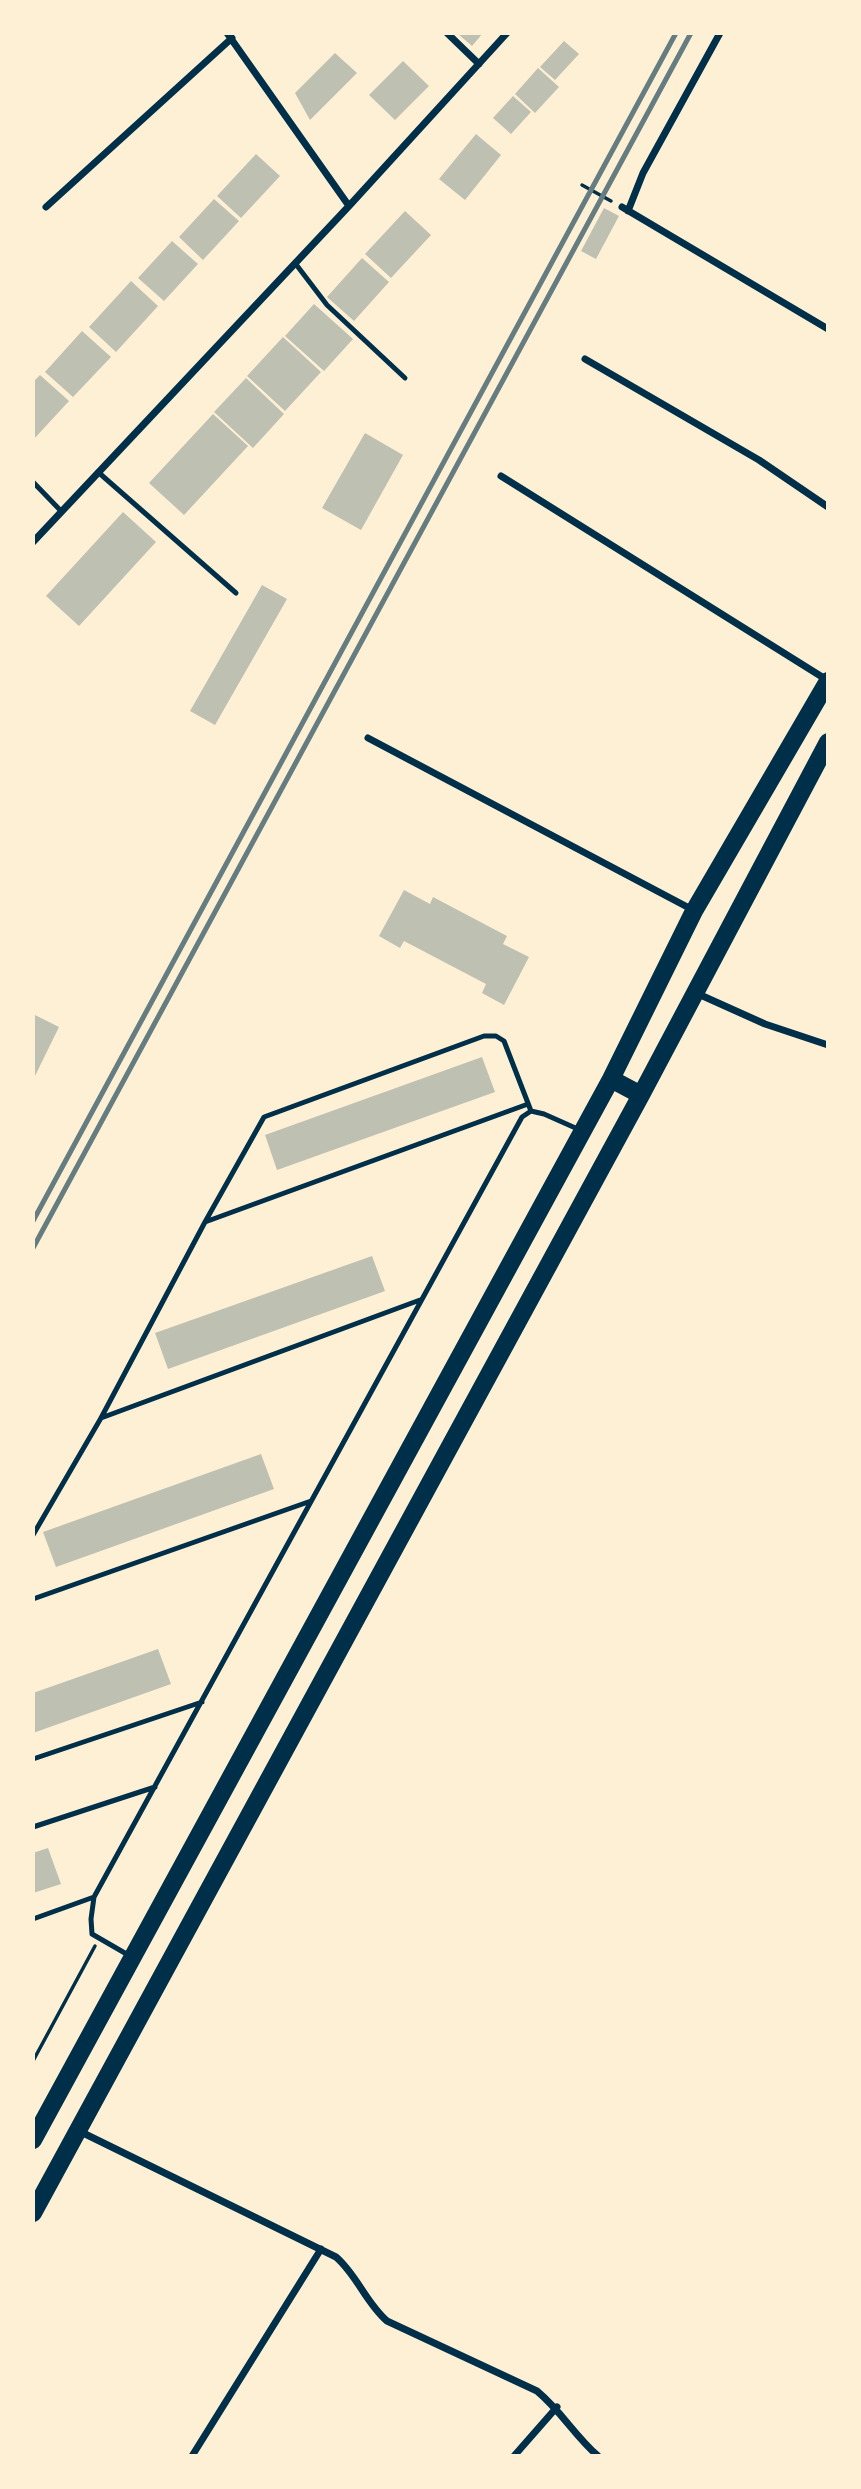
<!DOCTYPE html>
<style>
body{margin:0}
#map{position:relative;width:861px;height:2489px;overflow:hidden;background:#fdf0d5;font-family:Overpass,sans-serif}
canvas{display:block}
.frame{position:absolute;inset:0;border:35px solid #fdf0d5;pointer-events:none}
</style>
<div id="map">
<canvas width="861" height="2489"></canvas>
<div class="frame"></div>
</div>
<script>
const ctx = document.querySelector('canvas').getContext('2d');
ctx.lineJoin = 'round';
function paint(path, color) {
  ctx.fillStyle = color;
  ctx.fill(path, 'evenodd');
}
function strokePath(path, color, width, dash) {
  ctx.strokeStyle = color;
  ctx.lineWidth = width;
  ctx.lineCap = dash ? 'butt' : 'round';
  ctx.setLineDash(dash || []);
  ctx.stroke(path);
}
paint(new Path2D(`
 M457,33h26l-11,13z
 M564,41l15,13 -24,26 -15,-13z
 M335,53l22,20 -47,47 -15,-27z
 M403,61l26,25 -34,34 -26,-25z
 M538,68l21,19 -24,26 -20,-19z
 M513,96l18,16 -20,22 -18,-16z
 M476,134l25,21 -36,45 -26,-21z
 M256,154l24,22 -39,42 -24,-22z
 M214,199l25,22 -36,39 -24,-23z
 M604,208l15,8 -23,43 -15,-8z
 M405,211l26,24 -40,43 -26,-24z
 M172,241l26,23 -34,37 -26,-23z
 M362,258l27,24 -35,39 -27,-24z
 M131,281l27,25 -42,46 -27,-25z
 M314,304l39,35 -29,32 -39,-35z
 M82,331l29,26 -38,40 -28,-25z
 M283,337l38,35 -36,39 -38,-35z
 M40,375l29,26 -36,39v-58z
 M246,378l38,36 -31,34 -39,-36z
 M213,414l35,32 -64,69 -35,-32z
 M365,433l38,22 -42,75 -39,-22z
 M123,512l33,30 -77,84 -33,-30z
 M262,585l25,14 -72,126 -25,-14z
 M404,890l26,14 3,-7 74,39 -4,8 26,13 -25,48 -22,-12 4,-9 -82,-43 -4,7 -21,-12z
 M33,1014l26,13 -26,53z
 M482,1057l13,35 -218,78 -12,-35z
 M372,1256l13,35 -217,78 -13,-36z
 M261,1454l13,35 -218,78 -13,-35z
 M158,1649l13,35 -138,49v-40z
 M48,1848l13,36 -28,9v-40z`), '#bec0b2');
strokePath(new Path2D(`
 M582,185l29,16
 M33,2061l62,-115`), '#003049', 3.5);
strokePath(new Path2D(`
 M295,263l32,42 78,73
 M98,472l138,121
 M33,482l28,29
 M205,1222l323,-118
 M101,1418l319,-118
 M33,1535l68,-117 104,-196 59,-105 220,-81h12l8,5 27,70
 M33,1599l278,-98
 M33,1759l169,-57
 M33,1827l122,-40
 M33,1919l61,-22
 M130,1956l-38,-22 -1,-15 3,-22 428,-780 9,-6 13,3 36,16`), '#003049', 5);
strokePath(new Path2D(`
 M227,33l122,173
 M447,33l32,31
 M46,207l186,-169
 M622,207l206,122
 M628,211l15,-38 77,-140
 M585,359l174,101 69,47
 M501,476l326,204
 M33,542l316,-336 158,-173
 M368,738l325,172
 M696,993l69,31 63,21
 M79,2131l257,126c21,18 30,46 51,64l150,70c25,21 37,44 61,65
 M192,2456l129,-207
 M514,2456l43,-49`), '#003049', 7);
strokePath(new Path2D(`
 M611,1079l30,16
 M33,2140l578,-1061 83,-168 134,-230
 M33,2213l608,-1118 187,-353`), '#003049', 18);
strokePath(new Path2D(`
 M33,1221l643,-1188
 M33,1248l658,-1215`), '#657d81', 5);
</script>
